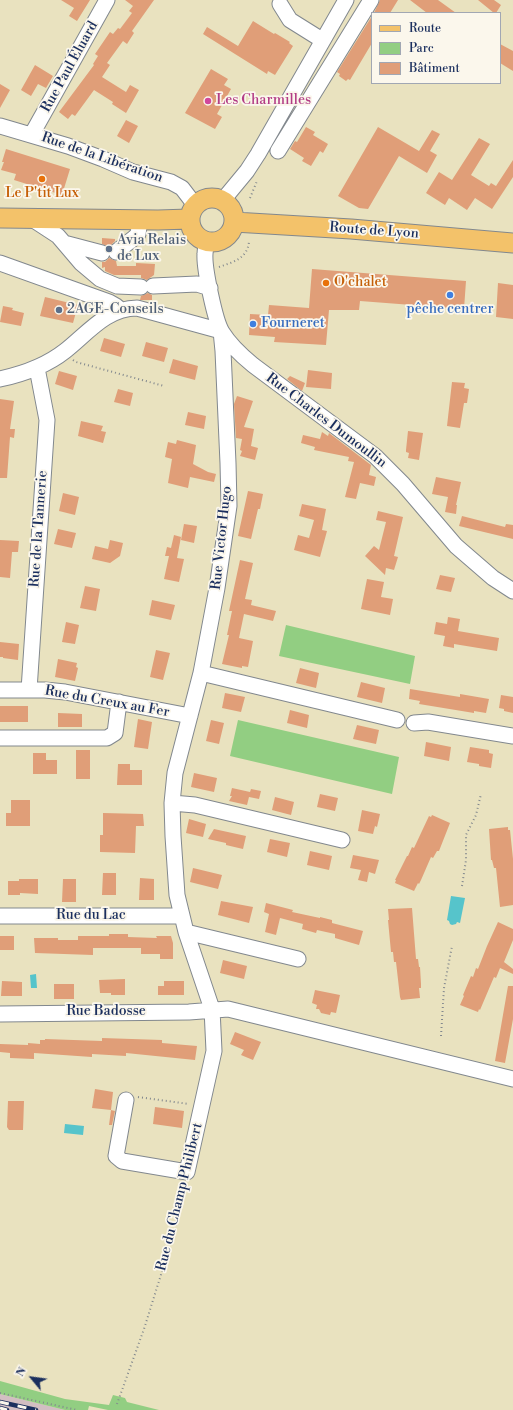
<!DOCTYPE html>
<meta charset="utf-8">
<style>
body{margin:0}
#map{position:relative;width:513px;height:1410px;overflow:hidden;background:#e9e2bf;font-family:"Libre Bodoni",serif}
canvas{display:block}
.legend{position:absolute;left:371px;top:12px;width:130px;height:72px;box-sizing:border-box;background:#fbf7ec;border:1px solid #a1a7b3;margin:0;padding:5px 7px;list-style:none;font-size:12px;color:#1b2f5e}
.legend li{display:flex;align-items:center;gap:8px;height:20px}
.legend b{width:20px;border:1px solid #a1a7b3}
.north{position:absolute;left:12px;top:1358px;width:40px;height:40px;-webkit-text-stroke:3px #fbf7ec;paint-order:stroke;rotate:299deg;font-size:11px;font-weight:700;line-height:16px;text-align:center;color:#1b2f5e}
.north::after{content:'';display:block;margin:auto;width:14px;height:18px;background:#1b2f5e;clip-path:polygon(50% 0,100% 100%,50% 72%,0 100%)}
</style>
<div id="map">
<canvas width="513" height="1410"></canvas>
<ul class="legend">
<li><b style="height:5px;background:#f3c26a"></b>Route</li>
<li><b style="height:11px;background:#92ce82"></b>Parc</li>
<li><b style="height:11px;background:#e09e78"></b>Bâtiment</li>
</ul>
<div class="north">N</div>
</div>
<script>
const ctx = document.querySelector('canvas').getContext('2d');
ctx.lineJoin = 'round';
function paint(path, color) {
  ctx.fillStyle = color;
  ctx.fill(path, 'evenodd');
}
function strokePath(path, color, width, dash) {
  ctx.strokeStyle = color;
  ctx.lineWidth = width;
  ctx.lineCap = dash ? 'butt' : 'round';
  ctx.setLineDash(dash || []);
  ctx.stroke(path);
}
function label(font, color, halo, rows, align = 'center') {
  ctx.font = font + ' "Libre Bodoni",serif';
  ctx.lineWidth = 3.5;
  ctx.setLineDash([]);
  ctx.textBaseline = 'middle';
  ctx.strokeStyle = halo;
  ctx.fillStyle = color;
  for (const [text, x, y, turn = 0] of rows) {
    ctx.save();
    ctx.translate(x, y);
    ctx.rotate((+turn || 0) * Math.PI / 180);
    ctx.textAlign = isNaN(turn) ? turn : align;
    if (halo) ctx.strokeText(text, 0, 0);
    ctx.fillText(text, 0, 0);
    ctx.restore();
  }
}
paint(new Path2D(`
 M0,1394l65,16h-65z`), '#d2bec2');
paint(new Path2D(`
 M286,625l129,31 -5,28 -131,-28z
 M238,720l161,37 -7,37 -162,-38z
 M0,1381l65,18 44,6 4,-10 12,3 2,4 32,8h-51l-19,-4 -1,4h-23l-65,-16z`), '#92ce82');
paint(new Path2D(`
 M451,896l14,2 -5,25 -3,-1 -1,2 -4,1 -2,-1 -1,-3 -2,-1z
 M36,974l1,14h-6l-1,-13z
 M65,1124l19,2 -1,9 -19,-2z`), '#56c4cb');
paint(new Path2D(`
 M61,0h29l-13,21 -8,-5 5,-8z
 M125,0h29l-22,31 2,2 -7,11 -4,-3 -16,22 3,2 -8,12 24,15 4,-7 9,5 -13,23 -14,-9 1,-2 -19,-12 -19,26 -3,-2 -4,5 -9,-7 35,-47 -1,-1 5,-8 -3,-2 15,-22 3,2 5,-6 2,1 12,-16 -3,-2 4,-5z
 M380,0h18l-8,13h-16z
 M410,0h28l18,13h-29z
 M478,0h16l7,5 -5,8h-2z
 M372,16v27l-22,37 -2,-1 -2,2 -7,-5 1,-2 -3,-2z
 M253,21l21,13 1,-1 15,9 -1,1 4,3 -18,29 -7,-4 -1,3 -64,-40 4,-7 31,19z
 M500,44l13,7v20l-13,-8z
 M35,65l18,11 -7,12 -8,-4 -7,12 -10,-6z
 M211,69l17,10 -4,6 7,4 -14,25 5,3 -7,12 -30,-16z
 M0,84l10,6 -10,18z
 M126,120l12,6 -9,17 -12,-7z
 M306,127l9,5 -2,3 15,9 -5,9 -3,-2 -9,15 -9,-5 2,-3 -14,-9 5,-8 2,1z
 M378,127l41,24 13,-21 8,4 -10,17 7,4 -10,18 -28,-17 -31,53 -9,-1 -21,-12z
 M479,138l11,6 -19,31 18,11 2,-3 5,3 17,-26v17l-21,32 -17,-11 -8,12 -18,-12 -4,7 -19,-12 13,-21 13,8z
 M6,149l64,20 -8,26 -48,-15 2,-6 -15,-4 3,-8h-2z
 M102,238l13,1v2l-6,6 -7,-3z
 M109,258l7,3 1,5h19v-3l19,1 -1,11 -7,5 -6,-2v-3h-27l-9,-4v-4l-3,1v-6h3z
 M312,269l154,12 -2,28 -104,-8 -1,9h-30l-3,35 -52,-3 1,-5 -26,-2 1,-21 18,1 1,-10 40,3z
 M498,283l15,2v34l-17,-2z
 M148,293l4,2v5h-12l1,-4z
 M45,297l33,8 -5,18 -33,-7z
 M3,306l10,2 -1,2 12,3 -3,13 -21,-4z
 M104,338l21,6 -4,13 -21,-6z
 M146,342l22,6 -4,14 -22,-6z
 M173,359l25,7 -3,14 -26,-7z
 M308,370l24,3 -1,16 -25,-2z
 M59,371l18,5 -4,14 -18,-6z
 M290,376l15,7 -3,8 -15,-12z
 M452,382l13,1 -1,5 5,1 -2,14h-3l-4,25 -13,-2z
 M118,389l15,4 -3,13 -16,-4z
 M237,396l16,5 -9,26 10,2 -3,17 7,2 -3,12 -15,-4 2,-5 -2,-1 2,-11 -6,-1 -2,-34z
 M0,399l14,2 -4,28h5l-1,9 -4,-1 -3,41h-7z
 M188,412l18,4 -2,13 -19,-4z
 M81,421l22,5 -2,5 5,1 -3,11 -25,-7z
 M408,431l15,2 -4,27 -11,-2 1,-5 -3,-1v-2z
 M322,432l6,4 1,-3 42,32 -2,10 7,2 -2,9 -14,-3 -4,16 -11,-2 9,-35 -6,-1 1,-4 -35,-7 1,-3 -14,-4 2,-8 17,4z
 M177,440l19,5 -3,19 15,8 8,2 -2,8 -24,-5 -2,11 -20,-5 4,-24 -7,-2 3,-15 8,2z
 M436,477l25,5 -5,23h1l-1,9 -11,-2 3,-15 -16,-3z
 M248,491l15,3 -3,15h-2l-7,30 -13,-3z
 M63,493l16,4 -4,18 -16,-4z
 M302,504l24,5 -4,21 5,1 -7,26 -26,-7 4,-15 11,3 5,-18 -15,-4z
 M378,511l25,6 -9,39 4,1 -4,13 -8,-2 -1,7 -20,-19 9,-10 5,4 7,-28 -10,-2z
 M462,516l43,11 1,-3 7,1v14l-54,-13z
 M184,524l13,2 -3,17 -13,-3z
 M58,529l18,4 -4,15 -18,-4z
 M174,535l7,2 -4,21 7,1 -5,23 -15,-3 5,-23h-4l2,-9 4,1z
 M0,540l19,1 -1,11h-6l-2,26 -10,-1z
 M110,540l13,3 -3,13 -10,7 -18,-4 3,-13 13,3z
 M240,560l13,3 -8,36 7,1 -1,5 25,6 -3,10 -29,-7 -5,24 14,3 -5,26 -6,-1v2l-20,-4 7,-29h-2l5,-24h-3z
 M440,575l15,3 -4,14 -15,-3z
 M367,579l17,3 -3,15 12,2 -3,16 -29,-6z
 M85,586l15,3 -4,22 -16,-3z
 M152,600l23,5 -4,15 -22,-5z
 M448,617l12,2 -2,12 41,7 -2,13 -43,-7v4l-11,-2 2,-10 -11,-2 2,-12 11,2z
 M66,622l13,3 -4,19 -13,-2z
 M0,642l19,2 -1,16 -15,-2v-1h-3z
 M156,650l14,3 -7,27 -13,-3z
 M58,659l19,4 -1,4 2,1 -3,13 -20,-4z
 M300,668l19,5 -3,15 -20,-5z
 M361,682l24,6 -3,15 -25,-6z
 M410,689l50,8v-3l29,5 -3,14 -12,-2v2l-55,-9 1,-3 -11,-2z
 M225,693l20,4 -4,15 -19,-4z
 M501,695l12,2v16l-9,-2v-2l-5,-1z
 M0,706h28v16h-28z
 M290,710l19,5 -2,13 -20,-5z
 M58,713l24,1v13h-24z
 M138,719l14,3 -4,27 -14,-2z
 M211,720l13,3 -5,21 -13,-3z
 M357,725l22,5 -3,14 -23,-5z
 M426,742l25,5 -2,14 -25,-5z
 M470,747l19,3v3l4,1 -2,14 -12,-2v-2l-12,-2z
 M76,750h14v29h-14z
 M33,753h13v7h11v14h-24z
 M118,764h12v6h12v15h-25z
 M194,773l23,5 -3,14 -23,-5z
 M232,788l18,4 1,-3 10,2 -2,8 -10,-2 -2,8 -18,-4 3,-5h-2z
 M320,794l18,4 -3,13 -18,-4z
 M275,797l19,5 -3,13 -19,-5z
 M11,800h19v26h-24v-13h5z
 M362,810l18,4 -3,13 -2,-1 -2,8 -15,-3z
 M103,813l40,1 1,12h-8l-1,27 -35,-1v-17h3z
 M432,815l18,8 -11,28h-2l-4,7 -2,-1 -10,23 -2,4 -1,-1 -4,8 -19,-8 1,-3h-1l12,-24h1l4,-9 2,1 15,-32 2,1z
 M189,819l17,5 -3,13 -17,-4z
 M508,827v3h2l3,29v46l-13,2 -4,-39h-2l-2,-8h-1l-2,-31z
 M214,829l32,7 -3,13 -17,-4v-2l-18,-4z
 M270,839l20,4 -3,14 -20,-5z
 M310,851l22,5 -3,14 -22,-5z
 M353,855l26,5 -4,14 -6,-2 -2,10 -9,-2 3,-10 -11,-2z
 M193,868l29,7 -4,14 -28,-7z
 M103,873h13v22h-14z
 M140,878l14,1v21h-15z
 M19,879h19v15l-18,-1v2h-12v-14h11z
 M63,879h13v23h-14z
 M221,901l32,6 -4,16 -31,-8z
 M266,903l27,7 -1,2 28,6v-1l12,3v3l31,8 -4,14 -24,-7v-4l-18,-4 -1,3 -14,-4 1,-5 -23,-6 -4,17 -11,-3 4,-18 -5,-2z
 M412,908l4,51h2l1,8h1l1,17v4h-2l1,10 -19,2 -1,-3 -4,-35h-2l-1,-10h-2l-3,-32h1l-1,-11z
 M498,922l15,7v11l-9,22 9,7v5l-13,-6 -4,10 -2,-1 -14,33 -1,-1 -1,3 -18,-7 4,-9 -1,-1 8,-19 2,1 3,-9 2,1 9,-23z
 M109,934h19v3l29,1 -1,-2h15l2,7v16h-13v-5h-19v-6h-48v7l-58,-2 -1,-15h24v2h20v-4h31z
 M0,936h14v14h-14z
 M223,960l24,6 -3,13 -24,-6z
 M125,979v16h-14v-2h-11l-1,-13z
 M2,981l20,1v14h-21z
 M164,981h20v14h-26v-9h6z
 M54,984h20v15h-20z
 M508,986h5v33l-8,44 -10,-2z
 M315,990l25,5 -4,18 -5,-1 -1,3 -9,-2 -2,-4h-3l1,-4 -5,-2z
 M235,1032l26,10 -8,18 -12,-5 3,-5 -14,-6z
 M102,1038l60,2v3l35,3 -2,14 -69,-7v3l-34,-2v3l-58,-4v6l-24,-1v-5l-10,-1v-8l28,1v-2l12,1v-4h5v-1l57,2z
 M95,1089l18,3 -2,18 4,1 -3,14h-3l2,-15 -19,-2z
 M8,1101h16l-1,29h-14l-2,-3z
 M155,1107l29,4 -2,17 -29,-4z`), '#e09e78');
const minor = new Path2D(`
 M280,4l10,16 32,20
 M0,126l68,20 35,13 30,13 38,10 11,6 13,17
 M32,134l75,-134
 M278,151l93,-151
 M223,200l24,-29 11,-17 88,-154
 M32,219l26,17 23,27 19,16 17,7 24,1
 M208,242c-2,4 -3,8 -3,12 -1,14 10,67 17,78 8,13 20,24 31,33l122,91 28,28 53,62 37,32 20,13
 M64,243l38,10
 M116,252l18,-14 4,-4 2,-14
 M0,263l109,39 7,4 5,4
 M153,286l44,-2 13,4
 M0,379c23,-5 46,-13 65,-28 22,-17 41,-43 72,-43l84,23
 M201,673l196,47
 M0,690h45l20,2 125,24
 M29,690l18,-270 -10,-52
 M414,723l14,-1 85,14
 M0,738h107l8,-5 4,-31
 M172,803l23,2 147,35
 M0,916h182
 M186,932l112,27
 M0,1014l189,-2 39,-3 285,70
 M126,1100l-10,56 6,5 65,11 27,-121 -2,-42 -26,-77 -9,-37 -4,-59 -1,-33 3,-30 26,-100 16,-85 12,-82 -1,-43 -5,-112 -2,-20`);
const major = new Path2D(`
 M190 220a22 22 0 1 1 44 0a22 22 0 1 1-44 0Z
 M0,218l158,2 31,-1
 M234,222l117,7 162,14`);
strokePath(minor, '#82888e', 17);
strokePath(major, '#82888e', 21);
strokePath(new Path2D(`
 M250,198l7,-17
 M219,267c14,-5 28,-8 30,-25
 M73,360l3,2 88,24
 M462,886l4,-26v-25l10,-20 5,-21
 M441,1036l3,-48 8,-42
 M138,1097l51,7
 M0,1393l77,17
 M117,1404l27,-75 30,-96 11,-50`), '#82888e', 2, [1, 3]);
strokePath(minor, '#fff', 15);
strokePath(major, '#f3c26a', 19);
const rail = new Path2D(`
 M0,1402l36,8
 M0,1408l7,2`);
strokePath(rail, '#1b2f5e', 4.5);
strokePath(rail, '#fbf7ec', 3, [9]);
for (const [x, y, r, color] of [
 [208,101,4,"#d1479c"],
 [42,179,4,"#e8710a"],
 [109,249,4,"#5c6f8a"],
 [326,283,4,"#e8710a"],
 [450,295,4,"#3f7fe0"],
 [59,310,4,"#5c6f8a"],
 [253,324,4,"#3f7fe0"]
]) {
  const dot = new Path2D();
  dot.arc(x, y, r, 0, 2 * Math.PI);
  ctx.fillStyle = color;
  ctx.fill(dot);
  strokePath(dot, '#fbf7ec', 1.5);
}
label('14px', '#1b2f5e', '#fbf7ec', [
 ["Rue Paul Éluard",70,67,-61],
 ["Rue de la Libération",102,158,19],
 ["Route de Lyon",374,231,4],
 ["Rue Charles Dumoullin",326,421,37],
 ["Rue de la Tannerie",39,529,-86],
 ["Rue Victor Hugo",222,538,-84],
 ["Rue du Creux au Fer",107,702,10],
 ["Rue du Lac",91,916],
 ["Rue Badosse",106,1012],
 ["Rue du Champ Philibert",180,1197,-76]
]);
label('14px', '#b23c85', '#fbf7ec', [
 ["Les Charmilles",216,101]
], 'left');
label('14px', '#c56008', '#fbf7ec', [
 ["Le P'tit Lux",42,194],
 ["O'chalet",334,283,"left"]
]);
label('14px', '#4e5e75', '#fbf7ec', [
 ["Avia Relais",117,241],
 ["de Lux",117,257],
 ["2AGE-Conseils",67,310]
], 'left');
label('14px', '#366cbe', '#fbf7ec', [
 ["pêche centrer",450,310],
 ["Fourneret",261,324,"left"]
]);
</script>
